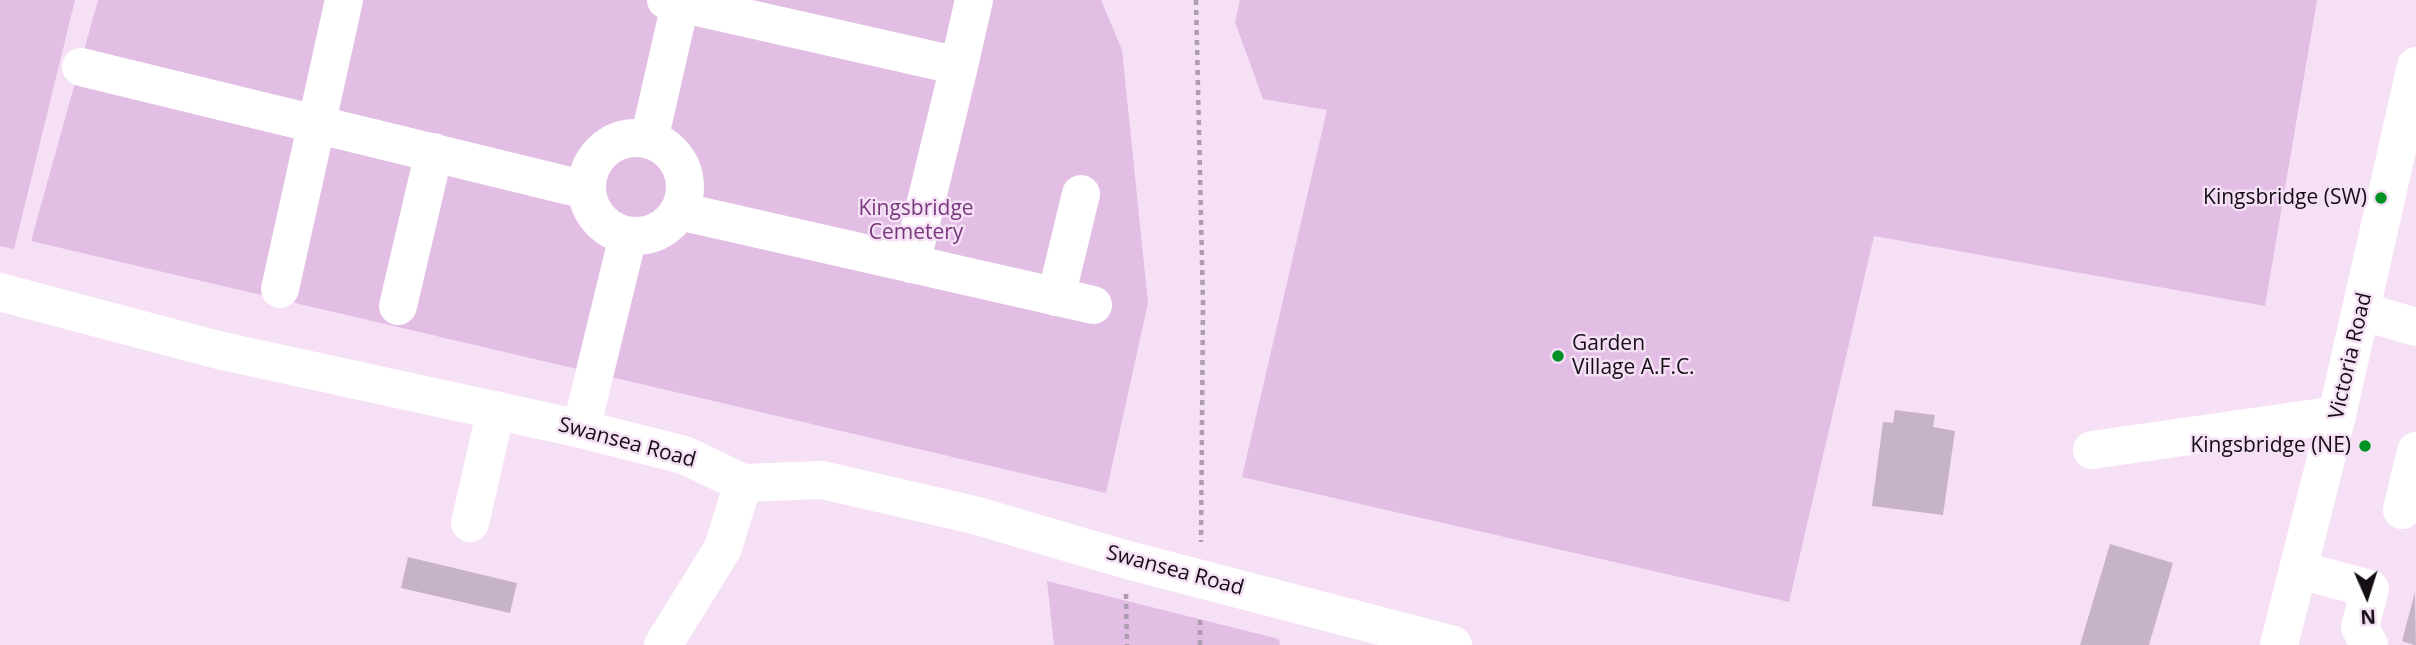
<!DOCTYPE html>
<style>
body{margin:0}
#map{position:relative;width:2416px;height:645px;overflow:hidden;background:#f5e0f6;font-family:"Open Sans",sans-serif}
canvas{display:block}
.north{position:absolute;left:2332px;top:561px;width:70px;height:70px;-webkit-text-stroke:5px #f5e0f6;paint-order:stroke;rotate:177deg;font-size:19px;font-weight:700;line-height:28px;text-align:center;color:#150e15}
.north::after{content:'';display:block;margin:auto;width:24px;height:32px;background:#150e15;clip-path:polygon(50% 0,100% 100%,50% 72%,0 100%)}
</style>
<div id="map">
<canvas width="2416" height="645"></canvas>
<div class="north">N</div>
</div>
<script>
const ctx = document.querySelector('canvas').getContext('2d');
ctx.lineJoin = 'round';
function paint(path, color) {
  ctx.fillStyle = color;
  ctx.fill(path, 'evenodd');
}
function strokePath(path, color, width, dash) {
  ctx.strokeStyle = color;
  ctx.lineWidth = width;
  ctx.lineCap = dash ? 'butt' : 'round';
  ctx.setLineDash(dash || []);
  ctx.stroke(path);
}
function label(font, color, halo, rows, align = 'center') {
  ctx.font = font + ' "Open Sans",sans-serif';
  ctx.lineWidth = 5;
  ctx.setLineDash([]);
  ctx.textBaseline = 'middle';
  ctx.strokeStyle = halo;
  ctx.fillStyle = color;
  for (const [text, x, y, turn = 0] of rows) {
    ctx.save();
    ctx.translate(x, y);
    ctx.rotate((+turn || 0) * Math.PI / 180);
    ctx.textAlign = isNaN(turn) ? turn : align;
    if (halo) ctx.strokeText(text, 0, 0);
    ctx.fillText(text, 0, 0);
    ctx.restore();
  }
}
paint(new Path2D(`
 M0,0h75l-61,249 -14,-3z
 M98,0h1003l21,50 26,253 -42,190 -1075,-252z
 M1240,0h1077l-52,306 -391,-70 -85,366 -547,-125 85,-367 -64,-11 -28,-77z
 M1047,581l232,58 1,6h-226z`), '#e2bee4');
paint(new Path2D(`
 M1895,410l40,5 -2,12 22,4 -12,84 -71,-9 11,-84 10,1z
 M2110,544l63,19 -24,82h-69z
 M408,557l109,26 -7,30 -109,-25z
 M2415,592l1,53h-2l-12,-4z`), '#c7b3c8');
strokePath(new Path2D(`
 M1196,0l7,304 -2,238
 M1126,594l1,51
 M1200,645v-28`), '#ad9dae', 4.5, [5, 5]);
strokePath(new Path2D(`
 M666,0l293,66 -48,198
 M959,66l15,-66
 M81,67l505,123
 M587 187a49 49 0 1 1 98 0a49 49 0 1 1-98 0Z
 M649,140l32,-140
 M679,211l414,94
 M280,289l64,-289
 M1056,297l25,-103
 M398,306l36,-154
 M2361,311l55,16
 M581,429l47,-193
 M2092,450l245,-35
 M2402,510l14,-59
 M470,523l26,-113
 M2299,570l71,19 -10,38 9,18
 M663,645l60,-97 20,-65`), '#fff', 38);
strokePath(new Path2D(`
 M0,292l218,58 363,79 103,26 59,28 79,-3 152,35 150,44 329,86
 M2279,645l58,-230 79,-349`), '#fff', 38);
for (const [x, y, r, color] of [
 [2381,198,7,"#039225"],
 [1558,356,7,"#039225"],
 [2365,446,7,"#039225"]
]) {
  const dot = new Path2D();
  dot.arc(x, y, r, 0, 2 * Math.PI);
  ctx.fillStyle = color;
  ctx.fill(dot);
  strokePath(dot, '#f5e0f6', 2.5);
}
label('21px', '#150e15', '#f5e0f6', [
 ["Kingsbridge (SW)",2367,198],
 ["Garden",1572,344,"left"],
 ["Village A.F.C.",1572,368,"left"],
 ["Kingsbridge (NE)",2351,446]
], 'right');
label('21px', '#78397c', '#f5e0f6', [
 ["Kingsbridge",916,209],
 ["Cemetery",916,233]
]);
label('21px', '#150e15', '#f5e0f6', [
 ["Victoria Road",2351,356,-77],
 ["Swansea Road",627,443,15],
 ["Swansea Road",1175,571,15]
]);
</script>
